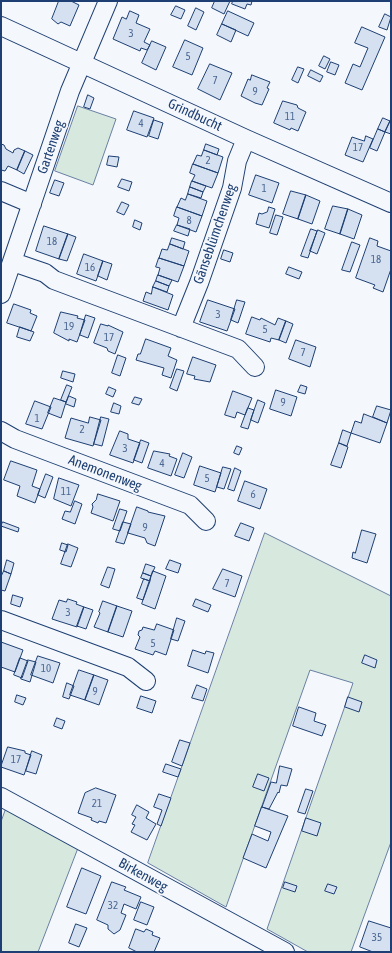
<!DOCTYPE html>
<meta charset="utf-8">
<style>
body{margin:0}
#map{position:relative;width:392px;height:953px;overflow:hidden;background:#f4f7fb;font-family:"Asap Condensed",sans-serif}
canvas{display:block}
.frame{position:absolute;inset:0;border:2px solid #1d3f73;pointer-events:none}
</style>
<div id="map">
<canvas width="392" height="953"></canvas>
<div class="frame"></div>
</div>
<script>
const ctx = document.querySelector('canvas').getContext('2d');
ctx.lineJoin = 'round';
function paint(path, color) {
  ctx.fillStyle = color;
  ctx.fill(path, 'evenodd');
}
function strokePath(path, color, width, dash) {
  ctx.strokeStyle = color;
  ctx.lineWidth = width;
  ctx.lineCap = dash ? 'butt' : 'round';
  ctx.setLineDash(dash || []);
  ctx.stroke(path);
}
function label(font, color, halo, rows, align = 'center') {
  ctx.font = font + ' "Asap Condensed",sans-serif';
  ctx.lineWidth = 4;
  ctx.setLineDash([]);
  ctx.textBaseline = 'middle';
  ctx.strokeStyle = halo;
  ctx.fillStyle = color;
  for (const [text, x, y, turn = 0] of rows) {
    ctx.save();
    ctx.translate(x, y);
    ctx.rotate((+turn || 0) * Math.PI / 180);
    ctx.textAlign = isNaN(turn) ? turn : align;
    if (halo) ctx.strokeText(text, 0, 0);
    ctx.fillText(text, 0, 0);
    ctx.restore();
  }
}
const green = new Path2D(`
 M78,106l38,13 -23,66 -38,-14z
 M265,533l126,63v246l-40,110h-43l-41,-23 86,-246 -43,-13 -84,237 -78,-44z
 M6,809l72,39 -40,104h-37v-130z`);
paint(green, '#d7e8df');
strokePath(green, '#687fa3', 1);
const building = new Path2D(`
 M59,1h12l8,4 -9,21 -9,-4 -3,2 -6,-5z
 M215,1h15l-6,13 -12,-6z
 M233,1h19l-1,4 -4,-1 -2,5 -13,-5z
 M176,6l9,4 -4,9 -10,-4z
 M196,8l8,4 -8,18 -8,-4z
 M130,11l9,4 -3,8 14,6 -6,13 6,3 -3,5 -6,-2 -1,3 -27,-12 9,-22 4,2z
 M228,11l26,12 -6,13 -26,-12z
 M385,14l6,3 -4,13 -8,-3z
 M222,24l14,6 -5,12 -14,-7z
 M362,27l23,10 -23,53 -17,-7 8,-19 7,3 8,-19 -13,-5z
 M185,40l18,8 -11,27 -19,-8z
 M152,41l14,6 -10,23 -14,-7z
 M324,56l6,3 -5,10 -6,-3z
 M331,62l8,3 -4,10 -8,-3z
 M210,64l22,9 -12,27 -22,-11z
 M298,67l6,2 -6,14 -6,-3z
 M311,70l12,6 -3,6 -12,-6z
 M252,75l18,7 -3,6 2,1 -7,16 -7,-2 -14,-7 7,-17 2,1z
 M88,95l6,3 -4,11 -6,-2z
 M283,101l14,4 1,3 8,4 -8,19 -7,-3 -1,2 -16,-7z
 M134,111l20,7 -7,19 -20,-7z
 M383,118l7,3 -5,11 -7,-3z
 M391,119v15l-6,-2z
 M154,120l9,3 -5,16 -9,-3z
 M378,129l7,3 -8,19 -7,-3z
 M366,136l7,3 -10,23 -18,-7 7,-18 12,4z
 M1,144l3,1 2,4 7,4 1,-3 4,-2 7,3 -8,19 -9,-4 -3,5 -4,-1z
 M206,144l13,5 -2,6 -13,-5z
 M204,150l19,7 -5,16 -25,-9 4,-9 4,1z
 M25,151l8,4 -9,19 -7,-4z
 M109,156l10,1 -2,10 -10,-2z
 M193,164l25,9 -6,15 -20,-7 3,-6 -5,-2z
 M256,175l23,8 -7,20 -23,-8z
 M122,179l10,3 -3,9 -11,-4z
 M55,180l9,3 -5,13 -9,-3z
 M192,181l14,5 -3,6 -13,-5z
 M190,187l13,5 -2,6 -13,-4z
 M291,191l15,4 -8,24 -15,-5z
 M188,194l19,7 -5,15 -25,-9 4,-9 4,2z
 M306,195l14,6 -8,23 -14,-5z
 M122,202l7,3 -5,10 -7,-3z
 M333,206l15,3 -8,25 -15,-5z
 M177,207l25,9 -6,16 -19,-7 2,-7 -5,-2z
 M269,207l6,2 -6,19 -13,-4 3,-11 3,1 5,-2z
 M348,209l14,6 -8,24 -14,-5z
 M276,215l7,2 -6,18 -7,-2z
 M135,220l7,3 -2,7 -7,-3z
 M177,225l13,4 -2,7 -14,-5z
 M44,226l24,8 -9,25 -23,-8z
 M311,229l6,2 -9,27 -7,-2z
 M318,230l7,3 -8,21 -7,-3z
 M68,234l8,3 -9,24 -8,-2z
 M172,238l13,4 -2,7 -13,-5z
 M370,238l8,3 -1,5 14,5v18l-8,23 -10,-4 2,-3 -19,-7z
 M352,242l8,3 -10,27 -8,-2z
 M170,244l19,7 -5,15 -25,-8 3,-9 5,1z
 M224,250l9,3 -3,9 -9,-3z
 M84,254l19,7 -7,20 -19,-7z
 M159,258l25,8 -6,16 -20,-7 2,-7 -4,-1z
 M103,261l9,3 -5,16 -9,-4z
 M289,267l13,5 -3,7 -13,-5z
 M158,275l14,5 -3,6 -13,-5z
 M156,281l13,5 -2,6 -14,-5z
 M153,287l20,8 -5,15 -25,-9 3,-9 5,2z
 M208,300l27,9 -8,22 -27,-9z
 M237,300l8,2 -7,21 -7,-3z
 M14,304l17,6 -1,3 7,3 -6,15 -24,-8z
 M61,312l17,4 -1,2 8,2 -8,22 -8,-3v2l-15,-8z
 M86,315l9,3 -7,20 -8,-3z
 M252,317l8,3 1,-2 14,7 3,-7 8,3 -7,19 -8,-2 -1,4 -24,-8z
 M286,321l7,3 -7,19 -7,-3z
 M101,324l7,2v-1l15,7 -8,22 -7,-3 -1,-3 -13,-5z
 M20,327l14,5 -4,9 -13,-4z
 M146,339l25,9 -3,8 9,4 -6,18 -9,-3 2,-7 -28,-8 2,-6h2z
 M296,340l20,7 -6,20 -21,-8z
 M118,355l8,3 -6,18 -8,-3z
 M193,357l23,8 -6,17 -16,-3 1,-3 -8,-2z
 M177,369l7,2 -7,20 -7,-3z
 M63,371l12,3 -2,8 -12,-4z
 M67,385l5,2 -6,15 -5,-2z
 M301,385l6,2 -2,7 -7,-2z
 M109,387l7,3 -3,7 -7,-3z
 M276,390l21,7 -6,19 -21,-7z
 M233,391l19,7 -7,17 -8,-3 -2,6 -10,-3z
 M69,396l7,3 -2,8 -8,-3z
 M135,397l7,2 -3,6 -7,-2z
 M54,398l12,4 -5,16 -13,-5z
 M258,400l7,3 -7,20 -7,-3z
 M35,401l16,6 -9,22 -16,-5z
 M114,403l7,3 -2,8 -8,-2z
 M377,406l14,4 -4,13 -14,-6z
 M248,408l6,2 -6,19 -7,-2z
 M364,414l23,9 -7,20 -29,-10 4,-12 6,2z
 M90,417l11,3 -8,26 -28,-8 6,-20 17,5z
 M101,417l8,2 -7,27 -8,-2z
 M343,430l8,3 -4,13 -8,-3z
 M120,431l8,3v5l12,4 -7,20 -23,-8z
 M141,440l8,3 -7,20 -8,-3z
 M339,443l9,4 -7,21 -10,-3z
 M237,446l5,2 -3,7 -5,-2z
 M154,451l16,3 -1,2 8,3 -6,17 -23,-8z
 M183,453l9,4 -8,21 -9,-3z
 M11,461l26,9 -5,16 8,3 -5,14 -18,-7 3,-10 -16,-6z
 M200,466l21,7 -6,19 -21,-7z
 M223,467l8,2 -7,20 -7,-2z
 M235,468l6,3 -7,20 -6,-2z
 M46,474l7,3 -8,21 -7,-3z
 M59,478l20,7 -8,21 -17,-7z
 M245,481l22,8 -7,20 -22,-8z
 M98,494l22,7 -7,20 -22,-8 2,-6 -1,-3 4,-4z
 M75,501l7,3 -7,20 -13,-5 3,-8 5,1z
 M137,507l11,4v1l17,4 -10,30 -8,-3 -2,-5 -17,-5z
 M120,509l7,2 -7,20 -7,-2z
 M3,522l16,6 -1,4 -17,-6z
 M123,522l8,2 -7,20 -8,-2z
 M241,523l13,5 -5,13 -14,-5z
 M362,530l14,4 -9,29 -15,-5 1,-6 2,1z
 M62,543l6,2 -2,7 -6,-2z
 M68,544l10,4 -7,19 -10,-3z
 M7,560l7,3 -3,11 -7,-3z
 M170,560l11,4 -3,9 -12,-4z
 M146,564l9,3 -4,9 -8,-3z
 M108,567l7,2 -6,19 -8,-3z
 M223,569l19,7 -7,21 -22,-8z
 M4,571l7,3 -6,17 -4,-1v-13z
 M153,571l13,5 -11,33 -13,-5z
 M143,573l8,3 -1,5 -9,-3z
 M144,579l6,2 -7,19 -6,-2z
 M13,595l10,3 -3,9 -9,-3z
 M68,599l9,3 -1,2 8,3 -7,20 -25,-8 7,-19 7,2z
 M196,599l15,6 -3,7 -15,-6z
 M103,601l14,5 -9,26 -14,-5 6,-14 -1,-1z
 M117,606l15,5 -9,26 -15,-5z
 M84,607l9,3 -7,19 -9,-3z
 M177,618l8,3 -7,20 -7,-2z
 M157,624l17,6 -8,25 -11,-4 -2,4 -18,-6 5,-12 -2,-2 1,-4 3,-1 1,-3 11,3z
 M1,642l22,8 -8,22 -14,-5z
 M193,650l12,4 1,-3 8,2 -6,20 -20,-7z
 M365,655l12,5 -2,8 -13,-5z
 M38,656l22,7 -7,20 -22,-8z
 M20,658l8,3 -6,17 -8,-3z
 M28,660l8,2 -6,20 -9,-3z
 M79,670l15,5 -9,25 -15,-5z
 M94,675l14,5 -9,25 -14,-5z
 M67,683l7,3 -5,13 -6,-2z
 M197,685l10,4 -4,12 -11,-3z
 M17,695l9,3 -3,7 -8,-3z
 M141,696l15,5 -4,12 -15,-5z
 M348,697l14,5 -3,10 -14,-5z
 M299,707l17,6 -2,8 12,4 -4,11 -29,-10z
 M57,718l8,3 -3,8 -8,-3z
 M180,740l10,3 -8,23 -10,-4z
 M8,747l17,4v2l6,2 -7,20 -23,-8z
 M32,751l10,4 -6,19 -10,-3z
 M166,764l15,5 -3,8 -15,-5z
 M280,766l12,3 -5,17 -6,-1 -2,8 -1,-1 -9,17 -7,-2 9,-25 5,1z
 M258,774l11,4 -5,13 -11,-4z
 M96,788l20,7 -10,28 -7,-2 -1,2 -7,-3 1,-2 -14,-5 7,-20z
 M306,789l7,2 -8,23 -7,-2z
 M159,794l12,4 -10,28 -4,-2 5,-14 -8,-3z
 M137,805l12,7 -3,6 10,6 -9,16 -16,-8 4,-7 -3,-1 4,-7 -4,-2z
 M262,807l26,9 -22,52 -23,-10 9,-24 16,7 3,-9 -16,-6z
 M306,818l15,5 -4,13 -15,-5z
 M82,868l19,8 -15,38 -19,-7z
 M112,882l14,5 -2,3 17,7 -5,12 -12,-5 -3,9 5,2 -6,15 -6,4 -6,-5v-4l-11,-5z
 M285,882l12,4 -2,6 -12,-4z
 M328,884l9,3 -3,7 -9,-3z
 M141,902l13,5 -7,18 -13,-5z
 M369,921l22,7v24h-18l-13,-5z
 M76,924l11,4 -8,19 -10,-4z
 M136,929l8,3 2,-3 7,3 -1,3 8,3 -6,14h-17l-8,-4z`);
paint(building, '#d5e0f0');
strokePath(building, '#1d3f73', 1);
const minor = new Path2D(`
 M1,26l245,113 145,64
 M1,191l31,13
 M13,262l32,11 9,7 184,69 17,18
 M1,294l69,-203 38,-90
 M181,328l18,-45 33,-95 5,-27 9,-22
 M1,431l14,8 175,66 16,16
 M1,620l127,47 18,14
 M1,797l284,155`);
strokePath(minor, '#1d3f73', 20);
strokePath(minor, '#f4f7fb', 18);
label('11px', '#4b6792', null, [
 ["3",131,34],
 ["5",188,57],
 ["7",215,81],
 ["9",255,92],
 ["11",290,117],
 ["4",141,124],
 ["17",358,148],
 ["2",208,161],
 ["1",264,189],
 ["8",189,221],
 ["18",52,242],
 ["18",376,260],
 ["16",90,268],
 ["3",218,315],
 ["19",69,327],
 ["5",265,330],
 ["17",109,338],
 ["7",303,353],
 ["9",283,403],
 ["1",37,419],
 ["2",82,430],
 ["3",125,449],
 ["4",162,464],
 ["5",207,479],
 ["11",66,492],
 ["6",253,495],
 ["9",145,528],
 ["7",227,584],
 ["3",68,613],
 ["5",153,644],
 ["10",46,669],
 ["9",95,692],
 ["17",16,760],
 ["21",97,804],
 ["32",113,906],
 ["35",377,938]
]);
label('14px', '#1d3f73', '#f4f7fb', [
 ["Grindbucht",195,115,25],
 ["Gartenweg",51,147,-71],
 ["Gänseblümchenweg",215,234,-71],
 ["Anemonenweg",105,473,21],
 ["Birkenweg",143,875,29]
]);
</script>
